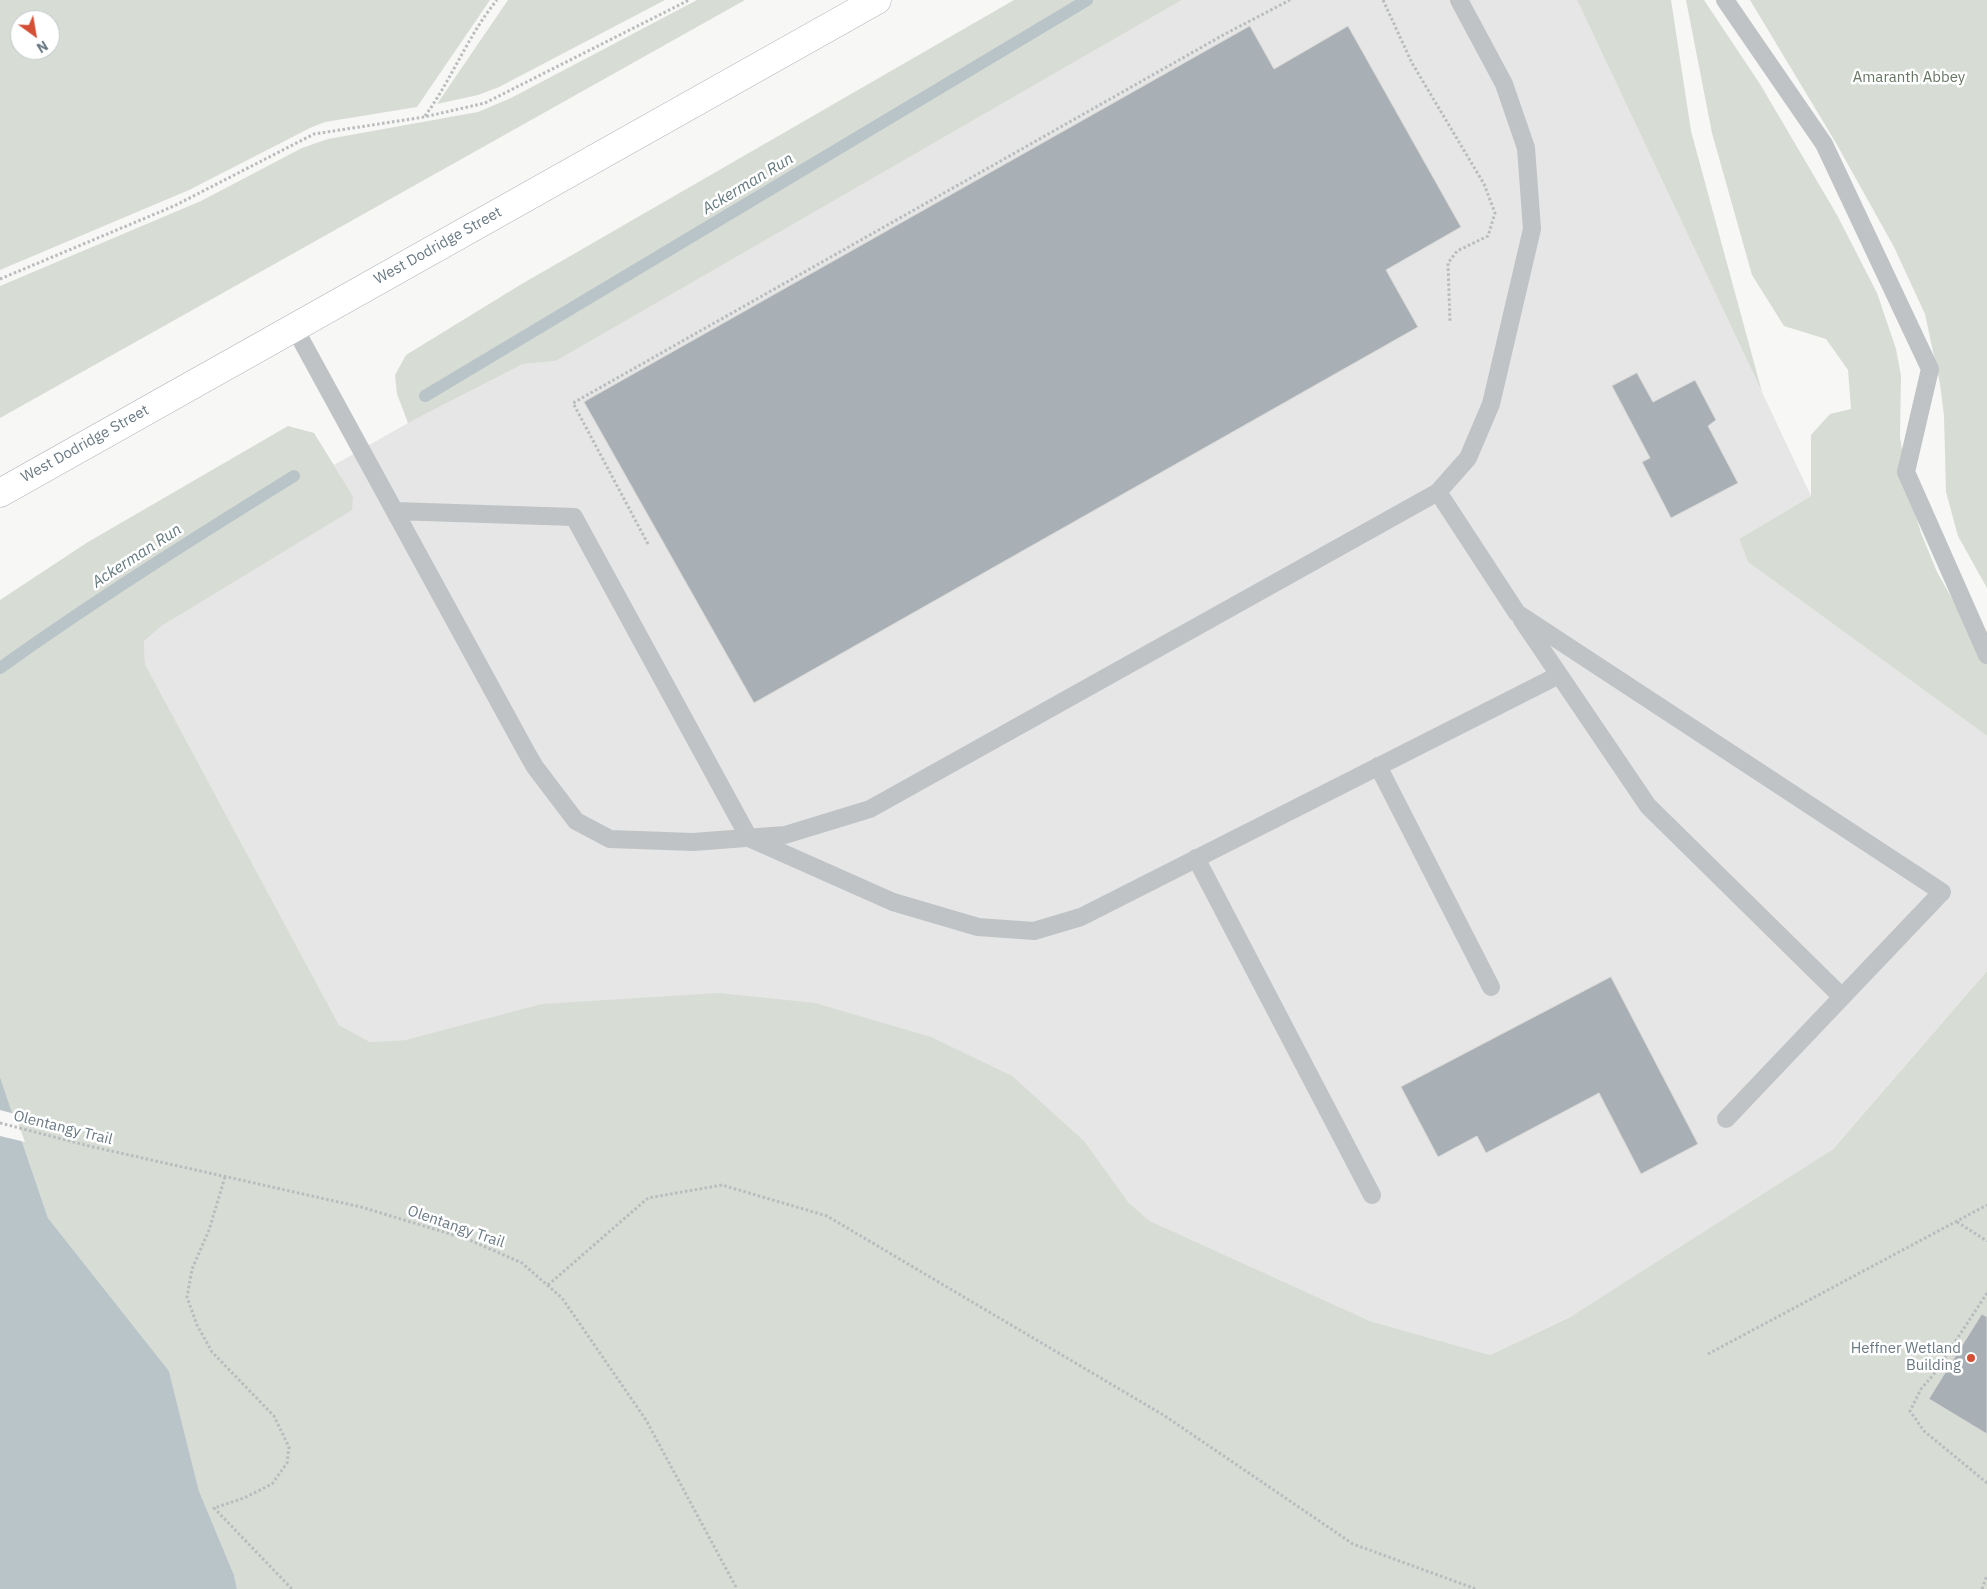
<!DOCTYPE html>
<style>
body{margin:0}
#map{position:relative;width:1987px;height:1589px;overflow:hidden;background:#f7f7f5;font-family:"IBM Plex Sans",sans-serif}
canvas{display:block}
.north{position:absolute;left:10px;top:10px;width:50px;height:50px;box-sizing:border-box;background:#fff;border:1px solid #c3c9cd;border-radius:50%;rotate:148deg;font-size:14px;font-weight:700;line-height:20px;text-align:center;color:#697983}
.north::after{content:'';display:block;margin:auto;width:18px;height:22px;background:#d54f36;clip-path:polygon(50% 0,100% 100%,50% 72%,0 100%)}
</style>
<div id="map">
<canvas width="1987" height="1589"></canvas>
<div class="north">N</div>
</div>
<script>
const ctx = document.querySelector('canvas').getContext('2d');
ctx.lineJoin = 'round';
function paint(path, color) {
  ctx.fillStyle = color;
  ctx.fill(path, 'evenodd');
}
function strokePath(path, color, width, dash) {
  ctx.strokeStyle = color;
  ctx.lineWidth = width;
  ctx.lineCap = dash ? 'butt' : 'round';
  ctx.setLineDash(dash || []);
  ctx.stroke(path);
}
function label(font, color, halo, rows, align = 'center') {
  ctx.font = font + ' "IBM Plex Sans",sans-serif';
  ctx.lineWidth = 5;
  ctx.setLineDash([]);
  ctx.textBaseline = 'middle';
  ctx.strokeStyle = halo;
  ctx.fillStyle = color;
  for (const [text, x, y, turn = 0] of rows) {
    ctx.save();
    ctx.translate(x, y);
    ctx.rotate((+turn || 0) * Math.PI / 180);
    ctx.textAlign = isNaN(turn) ? turn : align;
    if (halo) ctx.strokeText(text, 0, 0);
    ctx.fillText(text, 0, 0);
    ctx.restore();
  }
}
paint(new Path2D(`
 M1182,0h395l234,496 -72,43 9,23 239,174v235l-198,228 -143,81 -156,75 -120,-34 -220,-100 -21,-18 -44,-61 -679,-102 -36,2 -31,-17 -194,-361 -1,-23 19,-16 190,-129 -19,-31 74,-42 115,-59 33,-3z`), '#e5e6e5');
paint(new Path2D(`
 M0,0h490l-73,107 -92,15 -15,6 -121,62 -189,80zM20,20h30v30h-30z
 M508,0h157l-166,87 -21,8 -41,9z
 M697,0h48l-745,418v-132l201,-85 101,-53 26,-9 150,-27 33,-14z
 M1014,0h168l-626,361 -33,3 -115,59 -11,-29 -2,-19 11,-20 114,-70z
 M1577,0h94l20,131 71,261z
 M1686,0h18l56,84 77,131 40,78 19,56 5,27 -1,61 8,52 13,44 16,39 50,88v76l-239,-174 -9,-23 72,-43v-61l19,-21 21,-5 -3,-39 -22,-31 -42,-13 -32,-51 -40,-142z
 M1750,0h237v588l-29,-52 -12,-44 -2,-76 -4,-32 -15,-70 -31,-67 -58,-104z
 M288,426l26,7 39,63 -1,14 -189,115 -19,16 1,23 194,361 31,17 36,-2 136,-36 177,-11 96,10 116,34 81,39 73,66 44,61 21,18 220,100 120,34 82,-39 260,-166 155,-179v618h-1750l-3,-14 -35,-84 -30,-120 -121,-153 -48,-141v-477l88,-58z`), '#d7dcd4');
paint(new Path2D(`
 M0,1077l48,141 121,153 30,120 35,84 3,14h-237z`), '#b8c4c8');
paint(new Path2D(`
 M0,1110l15,4 10,28 -25,-6z`), '#f7f7f5');
strokePath(new Path2D(`
 M425,396l662,-396
 M0,668c95,-68 194,-130 294,-192`), '#b8c4c8', 12);
const building = new Path2D(`
 M1250,26l24,43 74,-43 113,201 -75,43 32,57 -664,376 -170,-301z
 M1637,373l16,29 42,-22 21,40 -8,6 30,57 -67,35 -29,-56 8,-4 -38,-72z
 M1611,977l87,167 -57,30 -42,-81 -113,60 -9,-17 -39,21 -37,-70z
 M1982,1314l5,3v117l-58,-35z`);
paint(building, '#a9b0b5');
strokePath(building, '#d9d9d7', 1);
const secondary = new Path2D(`
 M0,493l877,-493`);
strokePath(secondary, '#b1b7bb', 29);
strokePath(new Path2D(`
 M1383,0l29,63 72,121 11,29 -7,23 -31,15 -9,12 2,59
 M425,116c27,-37 43,-81 72,-116
 M0,279l174,-73 140,-72 110,-17 61,-14 204,-103
 M648,544l-75,-141 652,-369 65,-34
 M0,1123l89,23 272,61 106,32 55,24 40,35 84,122 91,169
 M225,1177l-16,53 -17,39 -5,28 10,28 15,27 62,64 15,31 -2,16 -15,21 -28,14 -30,10 78,81
 M1957,1222l30,19
 M548,1285l100,-87 74,-13 105,31 338,200 188,128 123,45
 M1987,1293l-53,81 -13,15 -11,22 14,20 63,52
 M1708,1354l279,-149
 M1982,1589l5,-14`), '#b9bcbe', 3, [2.5, 2.5]);
strokePath(new Path2D(`
 M1725,0l99,144 106,225 -24,103 81,183
 M294,327l234,428 7,12 41,54 34,18 83,3 92,-7 85,-26 568,-317 30,-34 23,-54 41,-175 -6,-81 -22,-64 -45,-84
 M1438,492l79,121 425,279 -216,227
 M395,511l179,6 175,321 144,64 85,25 56,4 47,-14 478,-242
 M1522,620l126,186 194,191
 M1378,766l113,221
 M1196,858l176,337`), '#bfc3c6', 18);
strokePath(secondary, '#fff', 28);
for (const [x, y, r, color] of [
 [1971,1358,5,"#d54f36"]
]) {
  const dot = new Path2D();
  dot.arc(x, y, r, 0, 2 * Math.PI);
  ctx.fillStyle = color;
  ctx.fill(dot);
  strokePath(dot, '#fff', 2);
}
label('15px', '#677663', '#fff', [
 ["Amaranth Abbey",1909,78]
]);
label('15px', '#697983', '#fff', [
 ["West Dodridge Street",438,246,-29],
 ["West Dodridge Street",85,444,-29],
 ["Olentangy Trail",63,1128,14],
 ["Olentangy Trail",456,1227,19]
]);
label('15px', '#697983', '#fff', [
 ["Heffner Wetland",1961,1349],
 ["Building",1961,1366]
], 'right');
label('italic 16px', '#647a7f', '#fff', [
 ["Ackerman Run",748,184,-31],
 ["Ackerman Run",137,556,-33]
]);
</script>
